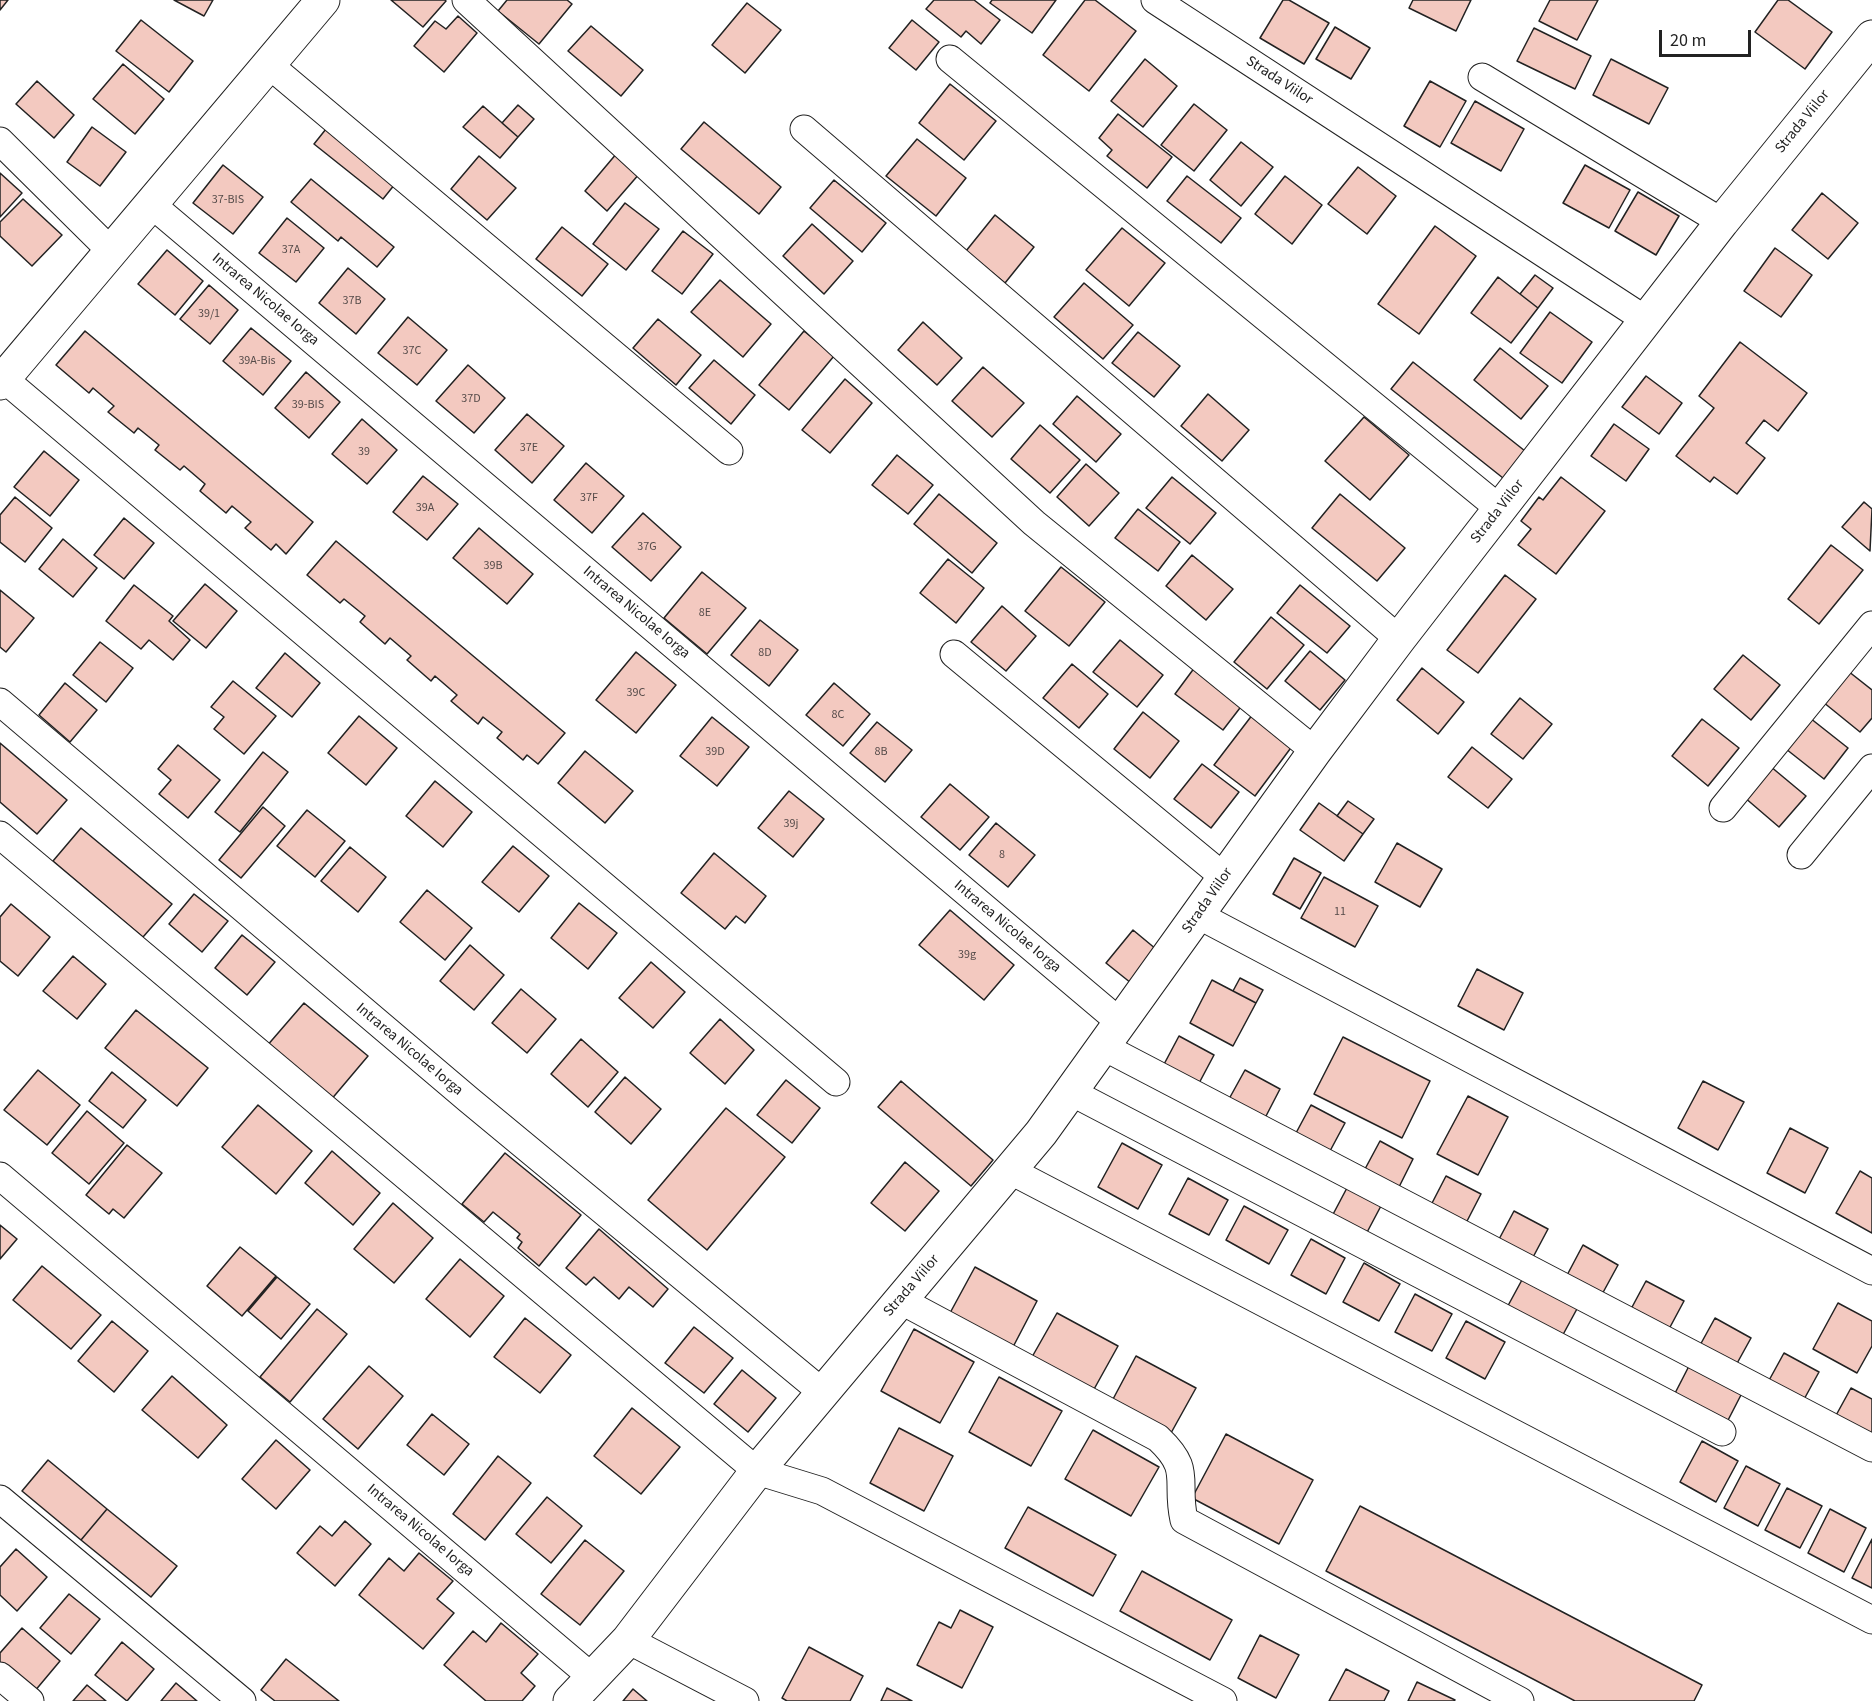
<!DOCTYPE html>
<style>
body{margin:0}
#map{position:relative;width:1872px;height:1701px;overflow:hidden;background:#fff;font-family:"Source Sans 3",sans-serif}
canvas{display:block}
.scale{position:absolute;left:1659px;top:30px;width:92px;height:27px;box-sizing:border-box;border:3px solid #222;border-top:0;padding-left:8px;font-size:18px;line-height:21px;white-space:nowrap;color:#222;-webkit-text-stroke:4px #fff;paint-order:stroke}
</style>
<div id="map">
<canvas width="1872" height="1701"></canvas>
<div class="scale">20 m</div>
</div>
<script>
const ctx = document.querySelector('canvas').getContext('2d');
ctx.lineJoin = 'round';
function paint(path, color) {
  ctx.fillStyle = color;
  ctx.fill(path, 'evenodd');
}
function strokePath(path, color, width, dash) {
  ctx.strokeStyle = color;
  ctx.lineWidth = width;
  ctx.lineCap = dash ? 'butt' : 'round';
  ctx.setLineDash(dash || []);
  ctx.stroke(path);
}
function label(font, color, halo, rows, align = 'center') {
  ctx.font = font + ' "Source Sans 3",sans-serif';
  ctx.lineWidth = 4.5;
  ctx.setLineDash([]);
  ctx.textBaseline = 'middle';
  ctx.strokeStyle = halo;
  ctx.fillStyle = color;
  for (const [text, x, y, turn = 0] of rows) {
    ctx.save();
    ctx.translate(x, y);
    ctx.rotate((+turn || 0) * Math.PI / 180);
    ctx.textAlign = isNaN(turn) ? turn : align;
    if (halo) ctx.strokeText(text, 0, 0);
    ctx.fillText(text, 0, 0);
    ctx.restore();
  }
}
const building = new Path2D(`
 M0,0h8l-8,10z
 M174,0h39l-9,16z
 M391,0h54l1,1 -23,26z
 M507,0h60l5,4 -33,40 -41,-33z
 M934,0h40l26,20 -19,24 -15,-13 -5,6 -35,-28z
 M992,0h64l-24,33 -42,-30z
 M1085,0h10l41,31 -47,60 -46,-36z
 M1283,0h6l40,23 -25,41 -44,-26z
 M1413,0h58l-15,31 -47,-23z
 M1550,0h48l-21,40 -38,-19z
 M1778,0h10l44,32 -27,37 -50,-37z
 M747,3l34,27 -36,43 -33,-28z
 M458,16l19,17 -33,39 -30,-26 21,-25 11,8z
 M141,20l52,41 -24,31 -53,-41z
 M912,20l27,22 -23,28 -27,-22z
 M591,26l52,44 -22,26 -53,-45z
 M1335,27l35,21 -19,31 -35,-20z
 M1534,28l57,28 -16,33 -58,-28z
 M1145,59l32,27 -34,41 -32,-26z
 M1611,59l57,29 -19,36 -56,-29z
 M123,64l41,35 -29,35 -42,-35z
 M37,81l37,34 -20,23 -38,-34z
 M1430,81l36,20 -26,46 -36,-21z
 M950,84l46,37 -32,39 -45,-37z
 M1475,101l49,28 -23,42 -50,-28z
 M1194,104l33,26 -33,41 -33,-26z
 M518,105l16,14 -16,18 -16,-14z
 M483,106l35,31 -18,21 -37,-31z
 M1118,114l54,43 -25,31 -40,-32 5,-6 -13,-12z
 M704,122l77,65 -22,27 -78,-65z
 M92,127l34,25 -26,34 -33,-24z
 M326,129l69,55 -12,15 -69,-55z
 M917,139l49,39 -30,38 -50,-40z
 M1241,142l32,25 -32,39 -31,-26z
 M617,153l23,20 -33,38 -22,-20z
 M479,156l37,32 -29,32 -36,-31z
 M223,165l40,32 -30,37 -40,-31z
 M1585,165l45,25 -21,38 -46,-25z
 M1358,167l38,29 -29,38 -39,-30z
 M0,173l22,20 -22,24z
 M1187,176l54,42 -20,25 -54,-42z
 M1285,176l37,29 -30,39 -37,-30z
 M311,179l83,68 -17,20 -36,-30 -3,4 -47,-39z
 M834,180l52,43 -24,29 -52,-44z
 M1638,192l41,24 -23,39 -41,-24z
 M1822,193l36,30 -30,36 -36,-29z
 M23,199l39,36 -30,31 -32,-30v-14z
 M625,203l34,26 -33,41 -33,-26z
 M995,215l39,32 -29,36 -39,-32z
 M287,218l37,30 -28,34 -37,-29z
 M812,224l41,37 -29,33 -41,-38z
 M1435,226l41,30 -57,78 -41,-30z
 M562,227l46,37 -26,32 -46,-37z
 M1122,228l43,35 -36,43 -43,-36z
 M683,231l30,23 -31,40 -30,-23z
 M1775,248l37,27 -31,42 -37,-26z
 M167,250l36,31 -28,34 -37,-31z
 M348,268l37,31 -29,35 -37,-31z
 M1535,275l18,13 -15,20 -18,-14z
 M1498,277l40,31 -27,35 -40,-30z
 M720,280l51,44 -28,33 -52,-45z
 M1084,283l49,42 -30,34 -49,-42z
 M209,285l29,25 -28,34 -30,-25z
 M1550,312l42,30 -30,41 -42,-30z
 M408,317l39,33 -30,35 -39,-32z
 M658,319l43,36 -25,30 -43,-37z
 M923,322l39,36 -25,27 -39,-35z
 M251,328l40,33 -28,34 -40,-34z
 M85,331l228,191 -27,32 -10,-10 -5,6 -26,-22 6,-6 -19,-16 -6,7 -26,-22 5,-7 -21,-18 -4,4 -25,-20 4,-5 -21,-17 -4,5 -26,-21 6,-6 -21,-18 -4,5 -33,-28z
 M804,331l30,25 -45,54 -30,-25z
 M1138,332l42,34 -26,31 -42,-34z
 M1740,342l67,51 -29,38 -14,-11 -18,23 19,15 -28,36 -23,-17 -4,5 -34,-26 38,-48 -15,-12z
 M1500,348l48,38 -27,33 -47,-39z
 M714,360l41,35 -24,29 -42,-36z
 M1413,362l112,89 -22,27 -112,-89z
 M468,365l37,33 -31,35 -38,-32z
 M983,367l41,36 -32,34 -40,-36z
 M306,372l34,30 -31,36 -34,-30z
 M1646,376l36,27 -23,31 -37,-27z
 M845,379l27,24 -42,50 -28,-23z
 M1208,394l41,36 -27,31 -41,-35z
 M1077,396l44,38 -25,28 -43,-38z
 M527,414l37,32 -32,37 -37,-33z
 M1364,417l45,38 -39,45 -45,-39z
 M362,419l35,31 -30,34 -35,-30z
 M1614,424l35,25 -23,32 -35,-25z
 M1040,425l40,35 -30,33 -39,-34z
 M44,451l35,29 -29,36 -36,-29z
 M897,455l36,30 -25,29 -36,-29z
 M586,463l38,33 -32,37 -38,-33z
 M1086,464l33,29 -30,33 -32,-29z
 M423,476l35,28 -31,36 -34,-28z
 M1172,477l44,36 -26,31 -44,-36z
 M1561,477l44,34 -49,63 -38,-29 13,-16 -10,-8 18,-24 4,3z
 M939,494l58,49 -25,30 -58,-49z
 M1340,494l65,54 -28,33 -65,-53z
 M15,497l37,31 -27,34 -25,-20v-27z
 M1864,502l8,7 -2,42 -28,-24z
 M1138,509l42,33 -22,29 -43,-33z
 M643,513l38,34 -30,34 -39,-34z
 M124,518l30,25 -30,36 -30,-24z
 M479,528l54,46 -26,30 -54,-46z
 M63,539l34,29 -24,29 -34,-28z
 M336,541l229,192 -27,31 -11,-9 -4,5 -26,-22 5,-6 -19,-15 -5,7 -27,-23 6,-6 -22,-19 -4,5 -24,-21 4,-4 -21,-18 -5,6 -25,-22 5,-6 -21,-17 -4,4 -33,-28z
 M1831,545l32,25 -44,54 -31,-25z
 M1192,555l41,34 -27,31 -40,-34z
 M948,559l36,29 -28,35 -36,-30z
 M1061,567l44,35 -36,44 -44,-35z
 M702,572l44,36 -39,46 -43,-36z
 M1505,575l31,24 -58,74 -31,-23z
 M205,584l32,27 -31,37 -33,-27z
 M134,585l39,31 -4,5 21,19 -17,20 -24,-20 -8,9 -35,-28z
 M1300,585l50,41 -23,27 -50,-40z
 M0,590l34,28 -28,34 -6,-5z
 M1002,606l34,30 -30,35 -35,-29z
 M1271,617l33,28 -37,44 -33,-27z
 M760,620l38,30 -29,36 -38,-31z
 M1120,640l43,35 -26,32 -44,-35z
 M100,642l33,26 -27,34 -33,-27z
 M1310,651l35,29 -25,30 -35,-29z
 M636,652l40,33 -40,48 -40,-33z
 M285,653l35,30 -28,34 -36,-29z
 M1743,655l37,30 -29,35 -37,-31z
 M1072,664l36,30 -29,34 -36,-30z
 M1195,667l48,37 -20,26 -48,-36z
 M1422,668l42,34 -26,32 -41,-34z
 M1848,671l24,19v28l-12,14 -37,-30z
 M233,681l43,35 -32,38 -30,-25 10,-12 -13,-10z
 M65,683l32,27 -27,32 -31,-27z
 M834,683l36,31 -27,32 -37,-31z
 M1520,698l32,26 -29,35 -32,-25z
 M1143,712l36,29 -29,37 -36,-29z
 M1253,714l40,31 -38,51 -41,-31z
 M359,716l38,32 -31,37 -38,-32z
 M712,717l37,30 -32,39 -37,-30z
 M1810,718l38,30 -24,31 -38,-30z
 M1702,719l37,29 -31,38 -36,-30z
 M877,722l35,28 -27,32 -35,-29z
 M0,743l67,57 -30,34 -37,-32z
 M178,745l42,35 -32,38 -29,-24 12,-14 -13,-11z
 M1472,747l40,32 -24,29 -40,-31z
 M585,751l48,40 -28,32 -47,-40z
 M263,752l25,20 -48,60 -25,-20z
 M1202,764l37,28 -28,36 -37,-29z
 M1770,766l36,30 -27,31 -35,-30z
 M435,781l37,31 -29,35 -37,-31z
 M950,784l39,33 -29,33 -39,-33z
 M789,791l35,28 -31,38 -35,-29z
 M1348,801l26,18 -11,15 -26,-18z
 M1319,803l44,31 -19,27 -44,-31z
 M263,807l22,19 -44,52 -22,-18z
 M307,810l38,31 -30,36 -38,-31z
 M996,823l39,32 -27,32 -39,-32z
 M81,828l91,76 -29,33 -90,-76z
 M1397,843l45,26 -22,38 -45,-25z
 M513,846l36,30 -30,36 -37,-30z
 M350,847l36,30 -28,35 -37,-31z
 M714,853l52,43 -21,27 -9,-7 -11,13 -44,-36z
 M1294,858l27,15 -21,36 -27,-15z
 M1324,877l54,29 -23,41 -54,-29z
 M427,890l45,38 -27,32 -45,-38z
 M194,894l34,27 -26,31 -33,-28z
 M579,903l38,30 -29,36 -37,-31z
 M11,904l39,33 -32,39 -18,-15v-44z
 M950,910l64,55 -30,35 -65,-55z
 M1133,930l29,24 -26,33 -30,-24z
 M242,935l33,27 -28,33 -32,-27z
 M470,945l34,30 -30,35 -34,-29z
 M73,956l33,28 -29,35 -34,-28z
 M651,962l34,30 -32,36 -34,-30z
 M1477,969l46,24 -19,37 -46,-24z
 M1240,978l23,12 -7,13 -23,-12z
 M1212,980l44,23 -23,43 -43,-23z
 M521,989l35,30 -29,34 -35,-30z
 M304,1003l64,53 -38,45 -64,-54z
 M136,1010l72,58 -31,38 -72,-58z
 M720,1019l34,31 -29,34 -35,-31z
 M1179,1036l35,19 -17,32 -35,-19z
 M1343,1037l87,44 -28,57 -88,-44z
 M581,1039l37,33 -30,35 -37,-33z
 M38,1070l42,35 -33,40 -43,-35z
 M1245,1070l35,19 -15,29 -36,-19z
 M112,1072l34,28 -23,28 -34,-27z
 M625,1077l36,32 -30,35 -36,-32z
 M786,1080l34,28 -28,35 -35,-28z
 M901,1081l92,79 -22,26 -93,-79z
 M1703,1081l41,21 -26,48 -40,-22z
 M1468,1096l40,21 -30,58 -41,-21z
 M258,1105l54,46 -36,43 -54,-47z
 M1311,1105l34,18 -15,28 -34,-18z
 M726,1108l59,49 -78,93 -59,-50z
 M87,1111l37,32 -35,41 -37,-31z
 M1790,1128l38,20 -23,45 -38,-20z
 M1380,1141l33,18 -14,28 -34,-18z
 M1122,1143l40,22 -24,44 -40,-22z
 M127,1145l35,28 -38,45 -11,-9 -4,5 -23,-19z
 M332,1151l48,42 -27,32 -48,-42z
 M505,1153l76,62 -42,51 -21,-18 4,-6 -5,-4 3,-4 -27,-22 -9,10 -22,-18z
 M905,1162l34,29 -34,40 -34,-28z
 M1860,1171l12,7v55l-36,-20z
 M1446,1176l35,18 -16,31 -35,-18z
 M1188,1178l40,22 -19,35 -40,-21z
 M1348,1186l34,18 -18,34 -34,-18z
 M393,1203l40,35 -39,45 -40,-34z
 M1244,1206l44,24 -19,34 -43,-24z
 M1514,1211l34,18 -17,32 -34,-18z
 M0,1225l17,14 -17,20z
 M599,1229l69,60 -15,18 -24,-20 -10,12 -25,-22 -8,8 -20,-17z
 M1311,1239l34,19 -19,36 -35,-19z
 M1583,1245l35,20 -18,33 -35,-19z
 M240,1247l36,29 -34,40 -35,-30z
 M460,1259l44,37 -34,41 -44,-38z
 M1364,1263l36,21 -21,37 -36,-19z
 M42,1266l59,49 -30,34 -58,-49z
 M975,1267l62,34 -24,46 -63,-34z
 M277,1277l33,27 -29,35 -33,-28z
 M1523,1278l55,29 -19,35 -55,-29z
 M1646,1281l38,20 -15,28 -38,-20z
 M1415,1294l37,20 -20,37 -37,-19z
 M1838,1303l34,18v25l-15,27 -44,-24z
 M317,1309l30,25 -57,68 -30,-25z
 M1057,1313l61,33 -25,45 -61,-34z
 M525,1318l46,37 -31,38 -46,-36z
 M1715,1318l36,20 -16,29 -36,-20z
 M112,1321l36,30 -34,41 -36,-31z
 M1466,1321l39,21 -20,37 -39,-21z
 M694,1327l39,31 -29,35 -39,-30z
 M914,1329l60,33 -34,61 -59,-32z
 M1784,1353l35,19 -17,31 -35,-19z
 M1136,1356l60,32 -25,45 -59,-32z
 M369,1366l34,30 -45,53 -35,-30z
 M1689,1366l53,27 -18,35 -53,-27z
 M742,1370l34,28 -28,34 -34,-28z
 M172,1376l55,49 -29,33 -56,-48z
 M999,1377l63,34 -31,55 -62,-34z
 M1851,1388l21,11v39l-38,-19z
 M632,1408l48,39 -39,47 -47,-38z
 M432,1414l37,30 -25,31 -37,-30z
 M899,1428l54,28 -29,55 -54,-28z
 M1093,1430l66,37 -28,49 -66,-37z
 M1226,1434l87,46 -34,64 -87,-46z
 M276,1440l34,30 -34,39 -34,-30z
 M1702,1441l36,20 -22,41 -36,-20z
 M498,1456l33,27 -46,57 -32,-26z
 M48,1460l59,49 -26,31 -59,-49z
 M1746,1466l34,18 -22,42 -34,-18z
 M1787,1488l35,18 -22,42 -35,-18z
 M547,1497l35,29 -31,37 -35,-29z
 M1360,1506l342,179 -8,16h-119l-249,-130z
 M1028,1507l88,48 -23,41 -88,-48z
 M107,1509l70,57 -26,31 -70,-57z
 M1830,1509l36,19 -22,44 -36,-19z
 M345,1521l26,23 -36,42 -38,-33 23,-27 12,10z
 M1872,1539v49l-20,-10z
 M585,1540l39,31 -44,54 -39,-31z
 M16,1549l31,28 -30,34 -17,-16v-28z
 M419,1553l34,28 -16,18 17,14 -31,36 -64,-54 30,-37 15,13z
 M1142,1571l90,49 -22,40 -90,-49z
 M69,1594l31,25 -29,35 -31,-26z
 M960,1610l33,17 -31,61 -45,-23 22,-43 12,6z
 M501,1623l37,31 -17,19 14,13 -13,15h-36l-42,-36 29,-34 13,11z
 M22,1628l38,33 -26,31 -34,-29v-10z
 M1260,1635l39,20 -23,43 -38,-20z
 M122,1642l32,27 -27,32 -32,-26z
 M809,1647l54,29 -13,25h-63l-5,-3z
 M286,1659l53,42h-64l-14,-11z
 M1346,1669l43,22 -5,10h-55z
 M1417,1682l38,18 -1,1h-46z
 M176,1683l21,18h-36z
 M87,1685l19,16h-33z
 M887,1688l25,13h-31z
 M633,1689l14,12h-24z`);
paint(building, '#f3c9c0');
strokePath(building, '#222', 1.5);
const street = new Path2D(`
 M466,0l568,523 281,228
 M1155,0l491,320
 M950,59l550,450
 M268,64l461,387
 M1482,77l240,145
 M804,129l595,510
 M0,141l111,110
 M151,204l970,819
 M4,379l832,703
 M954,654l270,223
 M0,702l469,398 353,292
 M1723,808l149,-183
 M0,835l757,636 65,20 401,210
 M1801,855l71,-87
 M1198,915l674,356
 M1104,1047l768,401
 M1071,1092l651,340
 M1011,1171l861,449
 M0,1176l593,502
 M900,1300l258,138c35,33 17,41 26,82l336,181
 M0,1499l242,202
 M628,1640l117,61
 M0,1676l30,25`);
const secondary = new Path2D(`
 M0,383l323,-383
 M570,1701l58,-61 129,-169 284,-338 274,-382 84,-112 323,-417 150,-185`);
strokePath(street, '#222', 29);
strokePath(secondary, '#222', 35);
strokePath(street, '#fff', 27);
strokePath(secondary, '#fff', 33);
label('12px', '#564c4a', null, [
 ["37-BIS",228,200],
 ["37A",291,250],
 ["37B",352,301],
 ["39/1",209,314],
 ["37C",412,351],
 ["39A-Bis",257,361],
 ["37D",471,399],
 ["39-BIS",308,405],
 ["37E",529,448],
 ["39",364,452],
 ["37F",589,498],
 ["39A",425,508],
 ["37G",647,547],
 ["39B",493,566],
 ["8E",705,613],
 ["8D",765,653],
 ["39C",636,693],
 ["8C",838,715],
 ["39D",715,752],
 ["8B",881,752],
 ["39j",791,824],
 ["8",1002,855],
 ["11",1340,912],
 ["39g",967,955]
]);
label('15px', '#222', '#fff', [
 ["Strada Viilor",1279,81,33],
 ["Strada Viilor",1803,122,-51],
 ["Intrarea Nicolae Iorga",265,300,40],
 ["Strada Viilor",1498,512,-52],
 ["Intrarea Nicolae Iorga",636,613,40],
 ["Strada Viilor",1208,901,-55],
 ["Intrarea Nicolae Iorga",1007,927,40],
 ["Intrarea Nicolae Iorga",409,1050,40],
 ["Strada Viilor",912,1286,-49],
 ["Intrarea Nicolae Iorga",420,1531,40]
]);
</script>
